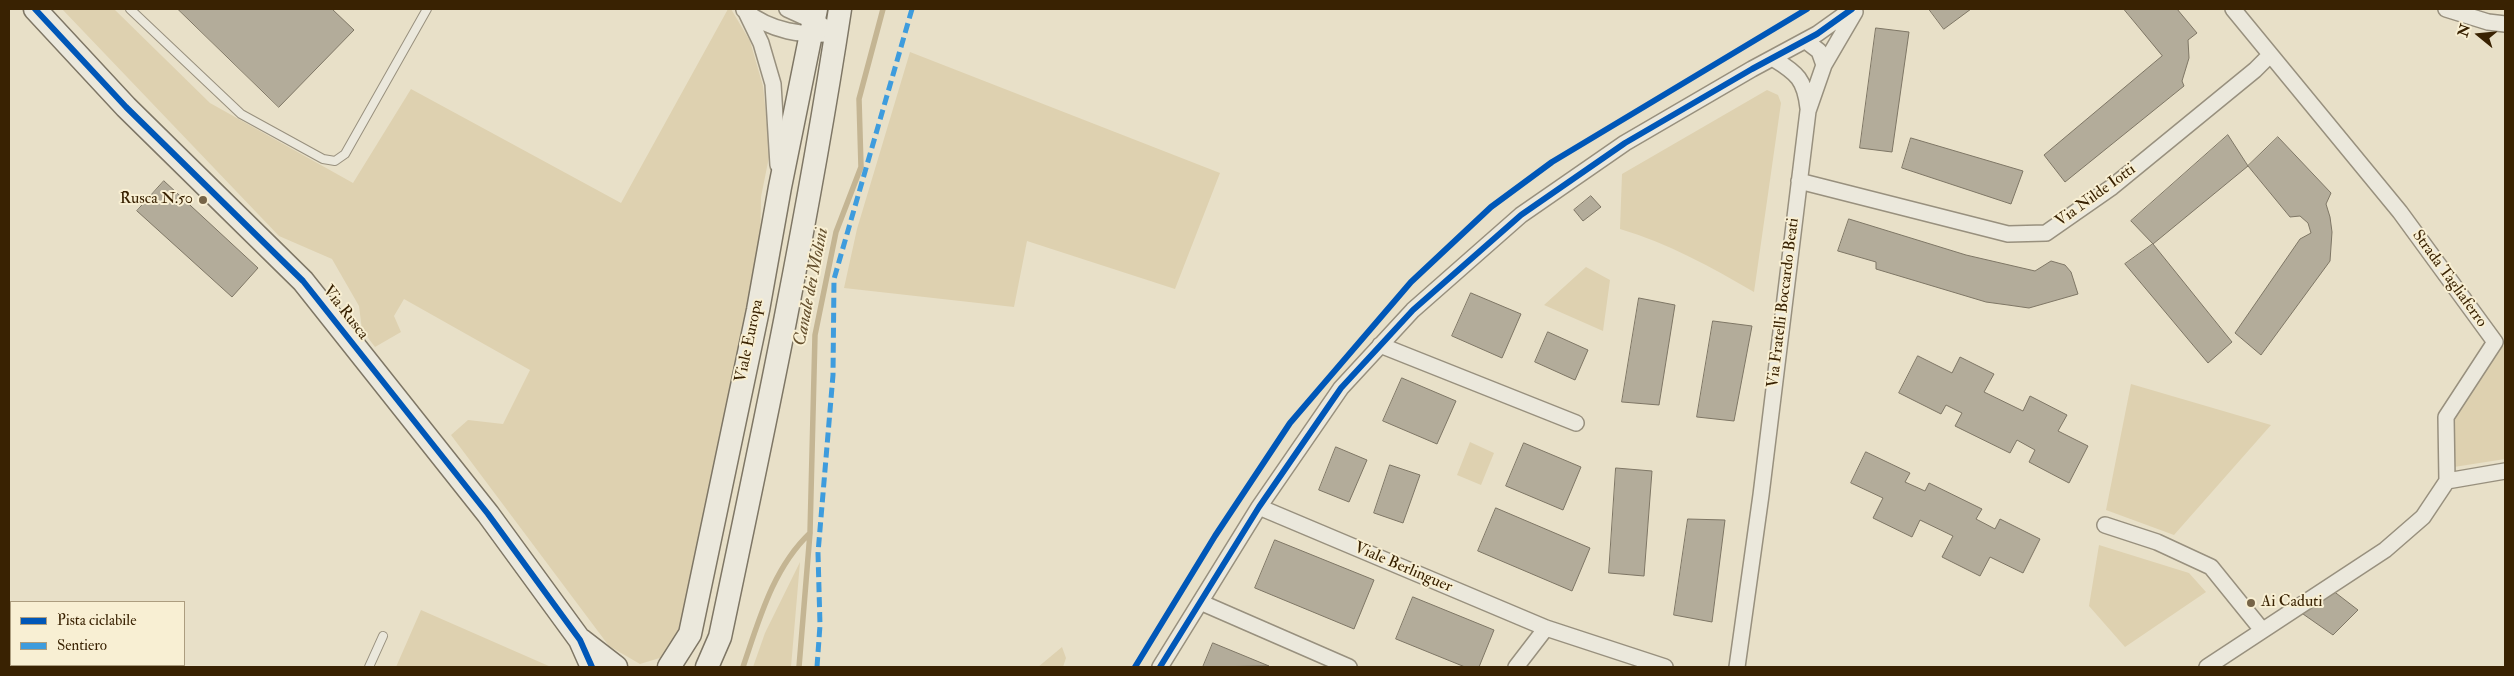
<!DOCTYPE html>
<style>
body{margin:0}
#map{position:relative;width:2514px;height:676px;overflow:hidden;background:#e8e0c8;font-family:"IM FELL Double Pica",serif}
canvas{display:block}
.frame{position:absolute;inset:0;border:10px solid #392202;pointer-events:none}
.legend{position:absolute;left:10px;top:601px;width:175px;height:65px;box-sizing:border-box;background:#f8efd3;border:1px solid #ac9d7f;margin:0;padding:6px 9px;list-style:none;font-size:15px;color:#392202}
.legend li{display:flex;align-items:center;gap:10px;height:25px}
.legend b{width:25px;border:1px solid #ac9d7f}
.north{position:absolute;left:2454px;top:10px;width:50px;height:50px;-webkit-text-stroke:4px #f8efd3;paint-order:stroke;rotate:287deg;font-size:14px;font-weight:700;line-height:20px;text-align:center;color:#392202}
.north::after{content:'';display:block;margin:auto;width:18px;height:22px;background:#392202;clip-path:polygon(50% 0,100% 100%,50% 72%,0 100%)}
</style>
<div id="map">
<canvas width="2514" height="676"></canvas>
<div class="frame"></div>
<ul class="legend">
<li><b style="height:6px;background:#0057b8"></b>Pista ciclabile</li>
<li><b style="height:6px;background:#3e9cdd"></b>Sentiero</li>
</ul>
<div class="north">N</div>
</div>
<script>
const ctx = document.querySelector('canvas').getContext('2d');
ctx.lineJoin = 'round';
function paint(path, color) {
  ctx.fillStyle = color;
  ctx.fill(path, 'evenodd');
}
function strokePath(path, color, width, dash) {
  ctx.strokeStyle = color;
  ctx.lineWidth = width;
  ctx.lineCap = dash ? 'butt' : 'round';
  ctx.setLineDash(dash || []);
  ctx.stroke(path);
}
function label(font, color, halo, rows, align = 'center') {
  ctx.font = font + ' "IM FELL Double Pica",serif';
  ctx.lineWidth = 4;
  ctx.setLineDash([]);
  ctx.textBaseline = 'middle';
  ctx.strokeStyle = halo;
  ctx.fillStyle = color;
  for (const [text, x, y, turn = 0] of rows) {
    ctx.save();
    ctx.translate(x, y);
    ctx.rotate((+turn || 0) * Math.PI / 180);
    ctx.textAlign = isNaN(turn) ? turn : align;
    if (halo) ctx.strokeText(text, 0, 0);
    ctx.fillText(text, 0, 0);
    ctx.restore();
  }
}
paint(new Path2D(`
 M62,9h52l96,94 143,80 58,-94 210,114 107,-194h3l19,32 13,45 7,66 -9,45 -1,56 -77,378 -20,26 -23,7 -31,-18 -158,-211 17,-15 35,4 27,-54 -126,-71 -10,17 7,16 -26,15 -13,-17 -3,-24 -27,-47 -53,-23z
 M910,52l310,121 -45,116 -148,-48 -13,66 -170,-19 13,-59z
 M1767,90l11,5 3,8 -27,189c-43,-25 -86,-49 -134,-63l2,-55z
 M1586,267l24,13 -7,51 -59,-26z
 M2505,343v116l-51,8 -1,-48z
 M2131,384l140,41 -97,110 -68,-25z
 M1470,442l24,11 -13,32 -24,-10z
 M2099,545l90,28 17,19 -81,55 -36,-41z
 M800,562l-9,105h-38l12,-34z
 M421,610l130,57h-155z
 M1062,647l4,11 -3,9h-25z`), '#ded1b0');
strokePath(new Path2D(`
 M743,667c16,-47 30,-99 67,-134
 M799,667l11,-134 5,-198 21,-103 25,-65 -2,-68 24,-90`), '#c4b593', 5.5);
const building = new Path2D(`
 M178,9h154l22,21 -75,77z
 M1929,9h42l-27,20z
 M2124,9h53l20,24 -9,7 1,18 -7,23 2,5 -119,96 -21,-27 118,-99z
 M1876,28l33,4 -17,120 -32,-4z
 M2228,135l20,31 -95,78 -22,-23z
 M2278,137l53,56 -5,11 4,13 2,15 -2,29 -69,94 -26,-22 65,-94 11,-6 -3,-10 -8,-7 -10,1 -42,-51z
 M1911,138l112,33 -12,33 -109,-36z
 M164,181l94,87 -26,29 -95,-86z
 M1591,196l10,11 -18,14 -9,-11z
 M1849,219l117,36 69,16 16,-10 14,4 6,7 7,22 -49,14 -21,-3 -22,-3 -110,-33v-7l-38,-11z
 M2153,244l79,98 -24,21 -83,-99z
 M1471,293l50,21 -19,44 -50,-22z
 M1639,298l36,7 -16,100 -37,-3z
 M1713,321l39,5 -18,95 -37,-4z
 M1548,332l40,18 -13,30 -40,-18z
 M1918,356l34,17 8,-16 34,17 -10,18 39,19 7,-15 37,19 -9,16 30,15 -19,37 -40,-21 6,-12 -18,-10 -7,13 -55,-27 7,-13 -16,-8 -5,9 -42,-21z
 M1402,378l54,23 -19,43 -54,-23z
 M1524,443l57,24 -18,43 -57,-24z
 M1336,447l31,13 -18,42 -30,-12z
 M1866,452l44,21 -5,9 20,9 4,-8 53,26 -6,10 19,10 5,-10 40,20 -17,34 -33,-16 -10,19 -38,-19 11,-21 -33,-16 -8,17 -39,-19 10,-20 -32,-15z
 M1390,465l30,10 -17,48 -29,-10z
 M1616,468l36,3 -8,105 -35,-3z
 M1496,508l94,40 -18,43 -94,-40z
 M1688,519l37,1 -13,102 -38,-7z
 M1275,540l99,40 -20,49 -99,-41z
 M2332,590l26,20 -25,25 -30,-21z
 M1413,597l81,33 -15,37h-14l-69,-28z
 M1213,643l56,23 -66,1z`);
paint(building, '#b3ac9a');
strokePath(building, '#7e7665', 1);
const lane = new Path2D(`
 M130,9l111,105 82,45 12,2 10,-7 82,-145
 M369,667l14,-31`);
const street = new Path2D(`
 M787,9l35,16
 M2233,9l167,203 95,130 -49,75 1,64
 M2446,9l42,13 17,2
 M744,10c26,21 60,27 92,23
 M746,12l15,31 12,41 5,81
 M1806,41l13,10 5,14
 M1774,59c23,14 31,21 34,49
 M1799,181l209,53 38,-1 66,-46 143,-117 15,-15
 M1380,345l196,78
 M1259,507l287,121 119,39
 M2105,525l52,17 54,25 51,63
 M1200,602l149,65
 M1160,667l99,-160 82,-119 72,-78 108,-95 104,-72 127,-74 65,-35 35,-25
 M1516,667l30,-39
 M1737,667l24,-172 47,-384 16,-46 31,-53
 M2207,667l178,-117 38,-33 24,-36 58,-10`);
const secondary = new Path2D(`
 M35,9l91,98 177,174 185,233 92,126 12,27
 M581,640l35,27
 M669,667l21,-33 68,-324 22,-123 36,-178
 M707,667l13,-30c44,-209 88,-417 120,-628`);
strokePath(lane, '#98907e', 10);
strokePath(street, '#98907e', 18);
strokePath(secondary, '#7e7665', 25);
strokePath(lane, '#ebe8dc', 8);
strokePath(street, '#ebe8dc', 15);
strokePath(secondary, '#ebe8dc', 22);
strokePath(new Path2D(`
 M817,667l3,-42 -2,-72 15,-178 1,-96 78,-270`), '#3e9cdd', 5, [10, 5]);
strokePath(new Path2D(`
 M35,9l91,98 177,174 185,233 92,126 12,27
 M1135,667l80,-131 75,-113 121,-141 80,-75 61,-45 255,-153
 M1160,667l99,-160 82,-119 72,-78 108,-95 104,-72 127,-74 65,-35 35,-25`), '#0057b8', 6);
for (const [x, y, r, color] of [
 [203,200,5,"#766447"],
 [2251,603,5,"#766447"]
]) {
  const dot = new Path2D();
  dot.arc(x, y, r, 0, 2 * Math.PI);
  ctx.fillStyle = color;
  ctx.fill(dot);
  strokePath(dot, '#f8efd3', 2);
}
label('16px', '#392202', '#f8efd3', [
 ["Via Nilde Iotti",2096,196,-36],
 ["Strada Tagliaferro",2449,279,54],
 ["Via Fratelli Boccardo Beati",1784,303,-83],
 ["Via Rusca",345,313,52],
 ["Viale Europa",750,341,-78],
 ["Viale Berlinguer",1403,568,23]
]);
label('16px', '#392202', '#f8efd3', [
 ["Rusca N.50",193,200],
 ["Ai Caduti",2261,603,"left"]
], 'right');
label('italic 18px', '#644f2d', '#f8efd3', [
 ["Canale dei Molini",812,287,-79]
]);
</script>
